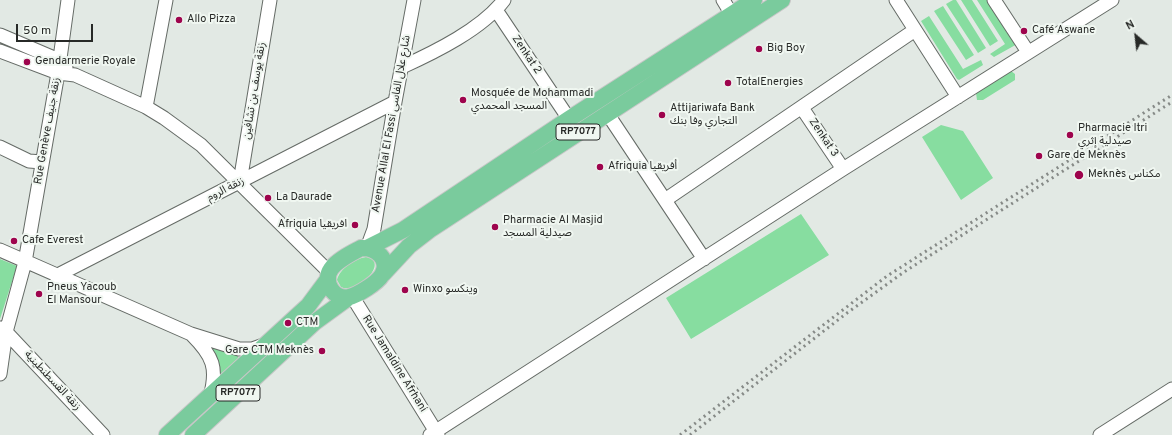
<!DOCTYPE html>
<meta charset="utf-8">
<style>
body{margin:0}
#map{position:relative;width:1172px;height:435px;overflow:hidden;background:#e2e9e4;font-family:Overpass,sans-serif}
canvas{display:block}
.north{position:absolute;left:1116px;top:16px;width:40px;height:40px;-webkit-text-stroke:3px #f0f7f1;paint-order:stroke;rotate:332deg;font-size:11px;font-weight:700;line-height:16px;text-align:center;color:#272927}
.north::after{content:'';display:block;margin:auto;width:14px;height:18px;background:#272927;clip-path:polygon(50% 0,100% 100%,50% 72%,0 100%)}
.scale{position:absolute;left:16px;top:24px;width:77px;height:18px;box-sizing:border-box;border:2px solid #272927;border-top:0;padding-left:5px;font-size:12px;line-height:14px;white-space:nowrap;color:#272927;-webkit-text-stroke:3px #f0f7f1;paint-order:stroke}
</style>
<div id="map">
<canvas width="1172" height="435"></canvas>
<div class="north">N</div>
<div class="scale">50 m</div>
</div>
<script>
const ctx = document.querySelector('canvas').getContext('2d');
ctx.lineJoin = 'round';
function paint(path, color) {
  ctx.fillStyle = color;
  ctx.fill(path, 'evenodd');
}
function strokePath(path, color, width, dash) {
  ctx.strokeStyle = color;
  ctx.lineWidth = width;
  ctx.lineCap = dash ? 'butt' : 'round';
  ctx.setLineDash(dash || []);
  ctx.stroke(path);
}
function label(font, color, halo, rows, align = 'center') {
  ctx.font = font + ' Overpass,"Noto Sans Arabic",sans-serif';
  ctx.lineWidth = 4;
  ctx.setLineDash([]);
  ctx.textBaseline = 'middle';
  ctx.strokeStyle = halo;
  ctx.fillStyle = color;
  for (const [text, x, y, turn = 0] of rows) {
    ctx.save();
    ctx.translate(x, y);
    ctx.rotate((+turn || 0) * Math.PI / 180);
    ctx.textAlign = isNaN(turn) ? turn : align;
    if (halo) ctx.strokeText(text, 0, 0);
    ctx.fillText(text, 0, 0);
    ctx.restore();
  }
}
paint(new Path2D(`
 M953,0h3l30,48 -8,5 -32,-49z
 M961,0h11l26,41 -8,5z
 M977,0h13l29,43 -25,14 -4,-3 15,-10z
 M943,6l31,49 -8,5 -32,-49z
 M929,16l34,53 18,-9 2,5 -24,15 -2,-1 -36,-58z
 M1011,71l4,3v6l-32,20h-6l-1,-7z
 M941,125l22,6 30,47 -32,22 -39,-63z
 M801,214l28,41 -138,84 -25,-41z
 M366,257c25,5 -10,38 -25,30l-4,-7c3,-12 18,-21 29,-23z
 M0,259l17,7 -17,53z
 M212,345l26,11v3l-16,15 -2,-1 -2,-13 -7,-13z`), '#87dda0');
const minor = new Path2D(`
 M723,0l9,15
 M896,0l62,97
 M994,0l34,52
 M496,10l73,109
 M0,35l61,26 5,6
 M0,51l58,22 17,2 71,32 18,11 37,27 128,127
 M402,67c33,-15 80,-38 102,-67
 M146,107l20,-107
 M802,108l41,61
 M607,113l97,146
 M0,147l29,14 13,1
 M240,182l30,-182
 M665,200l250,-170
 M367,248l7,-19 21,-127 19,-102
 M0,250l191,84 48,15h13l14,-5
 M56,276l339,-174
 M352,296l86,139
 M1,328l5,4 97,103
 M192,335c21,21 26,33 18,62
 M0,374l6,-42 19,-70 33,-189 10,-73
 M430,435l413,-266 269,-169
 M1100,435l72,-46`);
const major = new Path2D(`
 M361,248c15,-1 30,12 21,27 -5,8 -24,20 -33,22 -15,3 -27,-15 -18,-28 6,-9 21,-16 30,-21z
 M367,248l36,-18 166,-111 185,-119
 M383,274l26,-28 22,-17 351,-229
 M167,435l141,-129 20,-27
 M193,435l122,-113 33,-24`);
strokePath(minor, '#656b66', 15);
strokePath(major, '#c7c7c7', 18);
strokePath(minor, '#fff', 13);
strokePath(major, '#7acb9d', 16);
strokePath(new Path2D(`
 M680,435l207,-159 285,-181
 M690,435l157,-122 57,-41 268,-170`), '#868a87', 3, [2, 4]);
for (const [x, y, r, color] of [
 [179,20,4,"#9e044d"],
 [1024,31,4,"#9e044d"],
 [759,49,4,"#9e044d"],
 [27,62,4,"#9e044d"],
 [728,83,4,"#9e044d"],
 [463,100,4,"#9e044d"],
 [662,115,4,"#9e044d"],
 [1070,135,4,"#9e044d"],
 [1039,156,4,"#9e044d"],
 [600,167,4,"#9e044d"],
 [1079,175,5,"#9e044d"],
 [268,198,4,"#9e044d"],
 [355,225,4,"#9e044d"],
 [495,227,4,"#9e044d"],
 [14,241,4,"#9e044d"],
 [405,290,4,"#9e044d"],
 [39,294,4,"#9e044d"],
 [288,323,4,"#9e044d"],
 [322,351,4,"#9e044d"]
]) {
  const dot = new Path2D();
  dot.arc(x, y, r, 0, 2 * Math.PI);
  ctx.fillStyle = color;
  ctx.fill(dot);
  strokePath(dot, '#f0f7f1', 1.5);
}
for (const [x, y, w] of [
 [578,132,44],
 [238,393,44]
]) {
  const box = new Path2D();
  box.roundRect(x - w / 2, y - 8, w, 16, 3);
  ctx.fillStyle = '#f0f7f1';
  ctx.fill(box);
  strokePath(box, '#272927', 1);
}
label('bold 10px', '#272927', null, [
 ["RP7077",578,132],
 ["RP7077",238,393]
]);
label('11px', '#272927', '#f0f7f1', [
 ["Allo Pizza",187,20],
 ["Café Aswane",1032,31],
 ["Big Boy",767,49],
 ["Gendarmerie Royale",35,62],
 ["TotalEnergies",736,83],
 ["Mosquée de Mohammadi",471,94],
 ["المسجد المحمدي",471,107],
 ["Attijariwafa Bank",670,109],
 ["التجاري وفا بنك",670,122],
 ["Pharmacie Itri",1078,129],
 ["صيدلية إثري",1078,142],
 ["Gare de Meknès",1047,156],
 ["Afriquia أفريقيا",608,167],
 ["Meknès مكناس",1088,175],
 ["La Daurade",276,198],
 ["Pharmacie Al Masjid",503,221],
 ["صيدلية المسجد",503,234],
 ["Afriquia افريقيا",347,225,"right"],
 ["Cafe Everest",22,241],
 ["Pneus Yacoub",47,288],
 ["El Mansour",47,301],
 ["Winxo وينكسو",413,290],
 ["CTM",296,323],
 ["Gare CTM Meknès",314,351,"right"]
], 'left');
label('11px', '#272927', '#f0f7f1', [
 ["Zenkat 2",526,55,56],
 ["زنقة يوسف بن تشافين",255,91,-81],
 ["Avenue Allal El Fassi شارع علال الفاسي",392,124,-80],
 ["Rue Genève زنقة جنيف",48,131,-80],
 ["Zenkat 3",823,138,56],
 ["زنقة الروم",226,190,-27],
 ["Rue Jamaldine Afrhani",394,364,58],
 ["زنقة القسطنطينية",52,381,47]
]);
</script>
